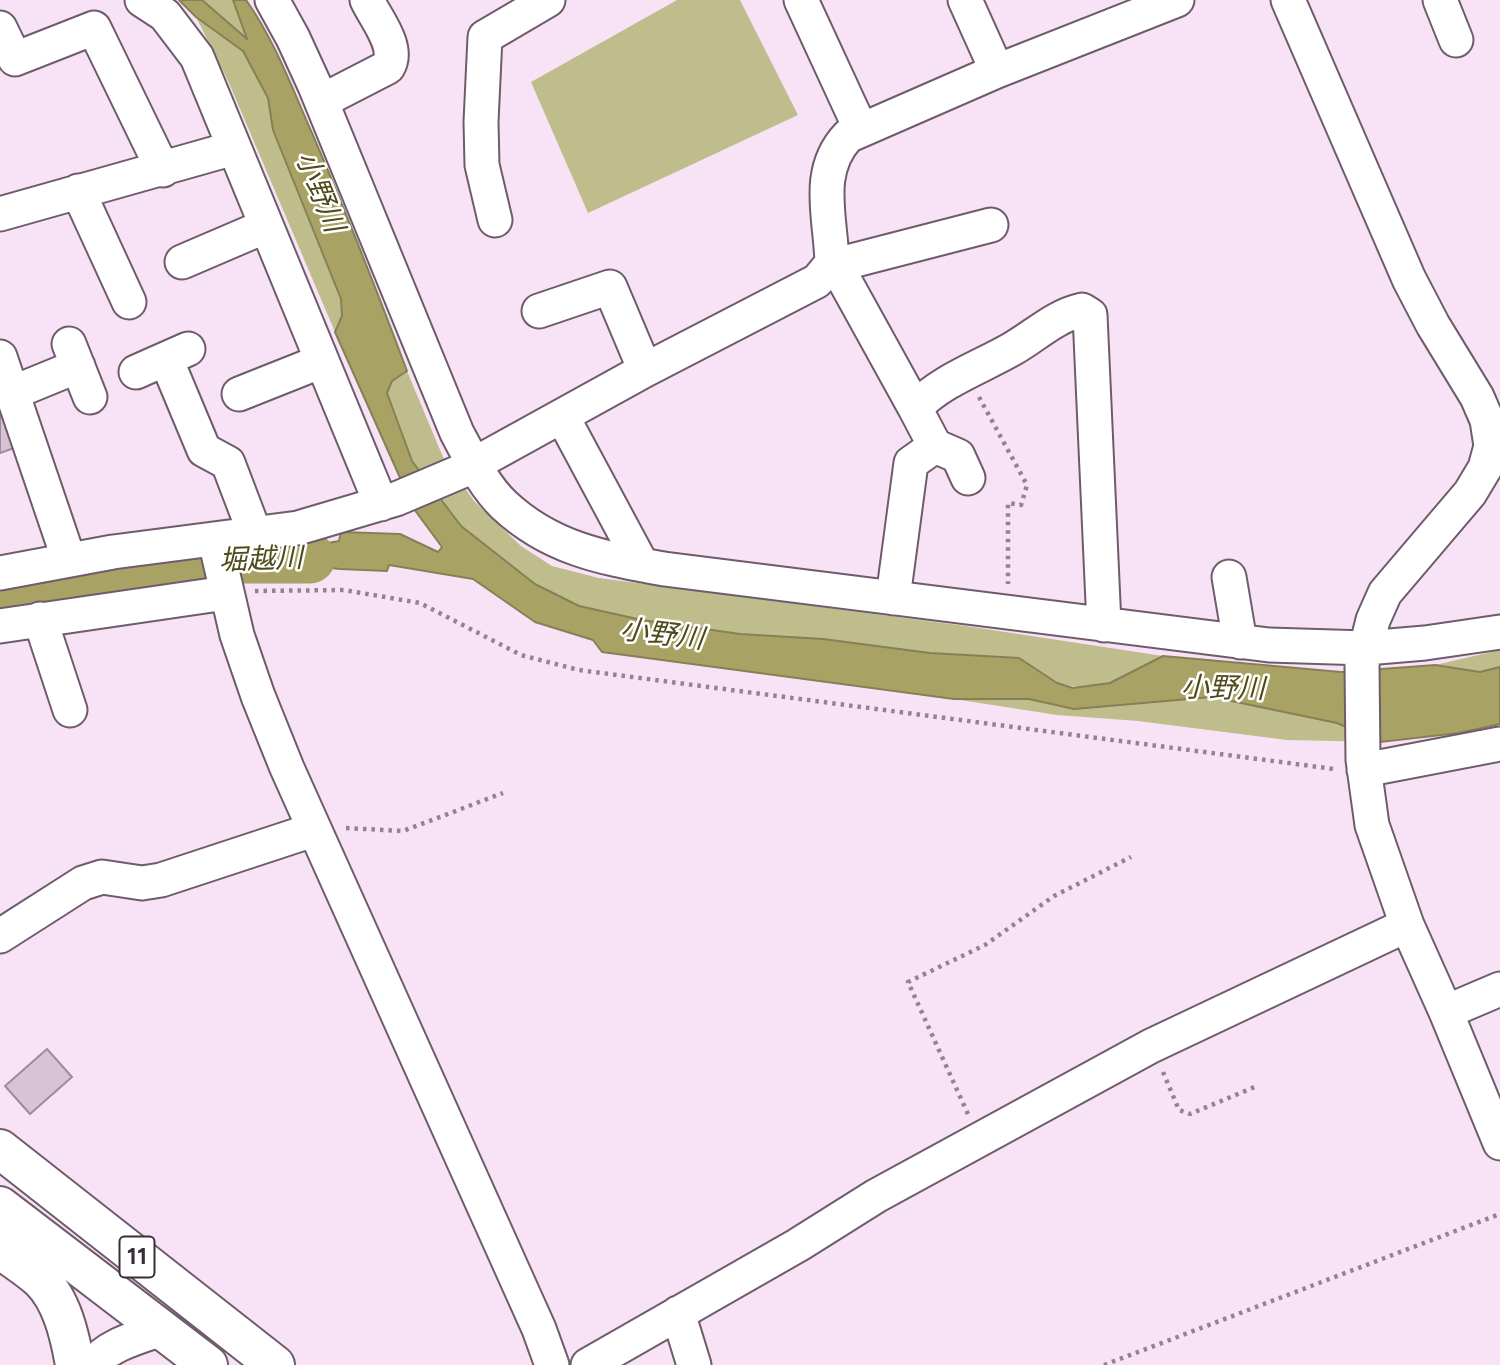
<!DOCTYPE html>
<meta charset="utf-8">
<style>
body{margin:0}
canvas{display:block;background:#f8e3f6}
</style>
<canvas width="1500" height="1365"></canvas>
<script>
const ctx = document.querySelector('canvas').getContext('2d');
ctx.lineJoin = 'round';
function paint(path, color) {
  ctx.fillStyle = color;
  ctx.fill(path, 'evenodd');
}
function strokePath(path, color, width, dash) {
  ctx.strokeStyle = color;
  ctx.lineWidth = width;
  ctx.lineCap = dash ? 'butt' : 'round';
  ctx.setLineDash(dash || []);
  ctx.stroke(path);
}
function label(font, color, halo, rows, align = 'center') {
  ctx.font = font + ' Figtree,"Noto Sans JP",sans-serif';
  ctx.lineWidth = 5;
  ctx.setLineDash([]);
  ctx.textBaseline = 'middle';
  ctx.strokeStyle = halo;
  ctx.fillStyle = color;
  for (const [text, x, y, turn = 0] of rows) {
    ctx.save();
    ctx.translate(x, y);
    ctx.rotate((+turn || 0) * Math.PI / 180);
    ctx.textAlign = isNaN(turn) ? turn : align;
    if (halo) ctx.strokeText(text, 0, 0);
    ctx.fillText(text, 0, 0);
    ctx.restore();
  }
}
paint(new Path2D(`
 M202,0h31l16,40z
 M677,0h63l58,115 -210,98 -57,-131z
 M196,17l47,34 25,48 5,31 68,169 1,17 -7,16 -106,-249z
 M407,371l36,86 31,44 47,45 31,20 47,12 367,48 197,30 -53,27 -33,4 -20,-4 -38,-25 -89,-5 -107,-14 -83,-5 -98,-14 -63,-14 -44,-23 -74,-57 -49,-65 -25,-68 5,-12z
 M1500,650v17l-20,5 -45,-7z
 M1212,697l125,26 43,19 -93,-2 -149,-19 -81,-6 -103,-16h75l45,10z`), '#c0bd8d');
const water = new Path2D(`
 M179,0h23l45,39 -14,-39h13c29,41 46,88 66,133 34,79 65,158 95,238l-15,10 -5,12 25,68 49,65 74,58 44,22 63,14 98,14 83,5 107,14 89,5 38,25 16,5 37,-5 53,-27 178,16 94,-7 45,7 20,-5v57l-41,9 -79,9 -43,-19 -125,-26 -138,12 -45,-10h-75l-352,-47 -9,-12 -58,-18 -62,-43 -84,-14 -2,6 -47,-2 -98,-11 97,-17 2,-9 59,2 38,18 4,-5 -28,-38 -79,-177 7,-16 -1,-17 -68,-169 -5,-32 -25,-47 -47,-34z`);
paint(water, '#a8a364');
strokePath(water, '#868056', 2);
strokePath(new Path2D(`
 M0,599l147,-31 95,-10h68`), '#a8a364', 51);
const building = new Path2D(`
 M0,410l14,38 -14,5z
 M47,1049l25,28 -42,37 -25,-28z`);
paint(building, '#d7c3d5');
strokePath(building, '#9d8a9c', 2);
const street = new Path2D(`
 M142,0l23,15 32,42 184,447
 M272,0l21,38 22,48 142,347c13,24 27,53 47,72 47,44 100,53 160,64l605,76 97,3 59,-5 75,-11
 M801,0l60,130
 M965,0l32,71
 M1288,0l121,279 24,46 44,72 10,23 4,26 -6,22 -15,25 -85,100 -12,27 -11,44 1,96 9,65 35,100 39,87 54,131
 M1440,0l16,40
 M0,28l15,31 79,-31 69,142
 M322,101l66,-34c12,-20 -12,-48 -21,-67
 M78,191l51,111
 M0,214l234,-66
 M495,220l-13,-55 -1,-43 4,-85 63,-37
 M182,262l84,-36
 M539,311l71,-24 35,83
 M69,344l21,53
 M0,357l69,203
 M166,359l38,91 24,13 27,71
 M136,372l52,-23
 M12,393l66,-27
 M239,394l83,-33
 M915,408l-79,-143 155,-40
 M562,416l80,149
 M935,446l23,10 10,22
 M215,540l22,95 21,61 29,72 252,561 13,36
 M0,573l113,-21 185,-24 98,-29 66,-28 183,-101 172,-89 15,-18c-1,-45 -18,-91 16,-127l149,-65 180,-71
 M1229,577l11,65
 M893,598l18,-135 24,-17 -20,-38c27,-28 64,-40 97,-59 23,-13 43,-33 70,-39l8,5 14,310
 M40,619l30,91
 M0,626l226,-33
 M1364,770l136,-26
 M0,936l83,-53 19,-6 40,6 19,-3 152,-50
 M1446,1012l54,-23
 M678,1313l16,52
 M93,1365c14,-20 46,-28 69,-36
 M588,1365l210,-120 78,-49 275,-150 256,-121`);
const secondary = new Path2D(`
 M0,1249c13,10 28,19 40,30 22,21 30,57 35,86`);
const highway = new Path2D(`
 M0,1149l275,216
 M0,1206l208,159`);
strokePath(street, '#6e5c6c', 37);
strokePath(secondary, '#6e5c6c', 42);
strokePath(highway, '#6e5c6c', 42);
strokePath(new Path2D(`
 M979,397l48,88 -6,20 -13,-2v81
 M255,591l89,-1 76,13 101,52 58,15 755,99
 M346,828l57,3 100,-38
 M1163,1072l16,38 11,4 67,-28
 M968,1114l-60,-132 77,-37 69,-49 77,-39
 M1104,1365l396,-151`), '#91838f', 4.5, [3.5, 5]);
strokePath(street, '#fff', 33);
strokePath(secondary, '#fff', 38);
strokePath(highway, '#fff', 38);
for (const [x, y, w] of [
 [137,1257,35]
]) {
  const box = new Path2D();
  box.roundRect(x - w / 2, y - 20.5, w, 41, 5);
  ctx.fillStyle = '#fff';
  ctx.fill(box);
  strokePath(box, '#372f36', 2);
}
label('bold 24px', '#372f36', null, [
 ["11",137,1257]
]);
label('italic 28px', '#4e4a19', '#fff', [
 ["小野川",319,192,68],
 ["堀越川",261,560,-2],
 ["小野川",662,635,7],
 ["小野川",1223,689,1]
]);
</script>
